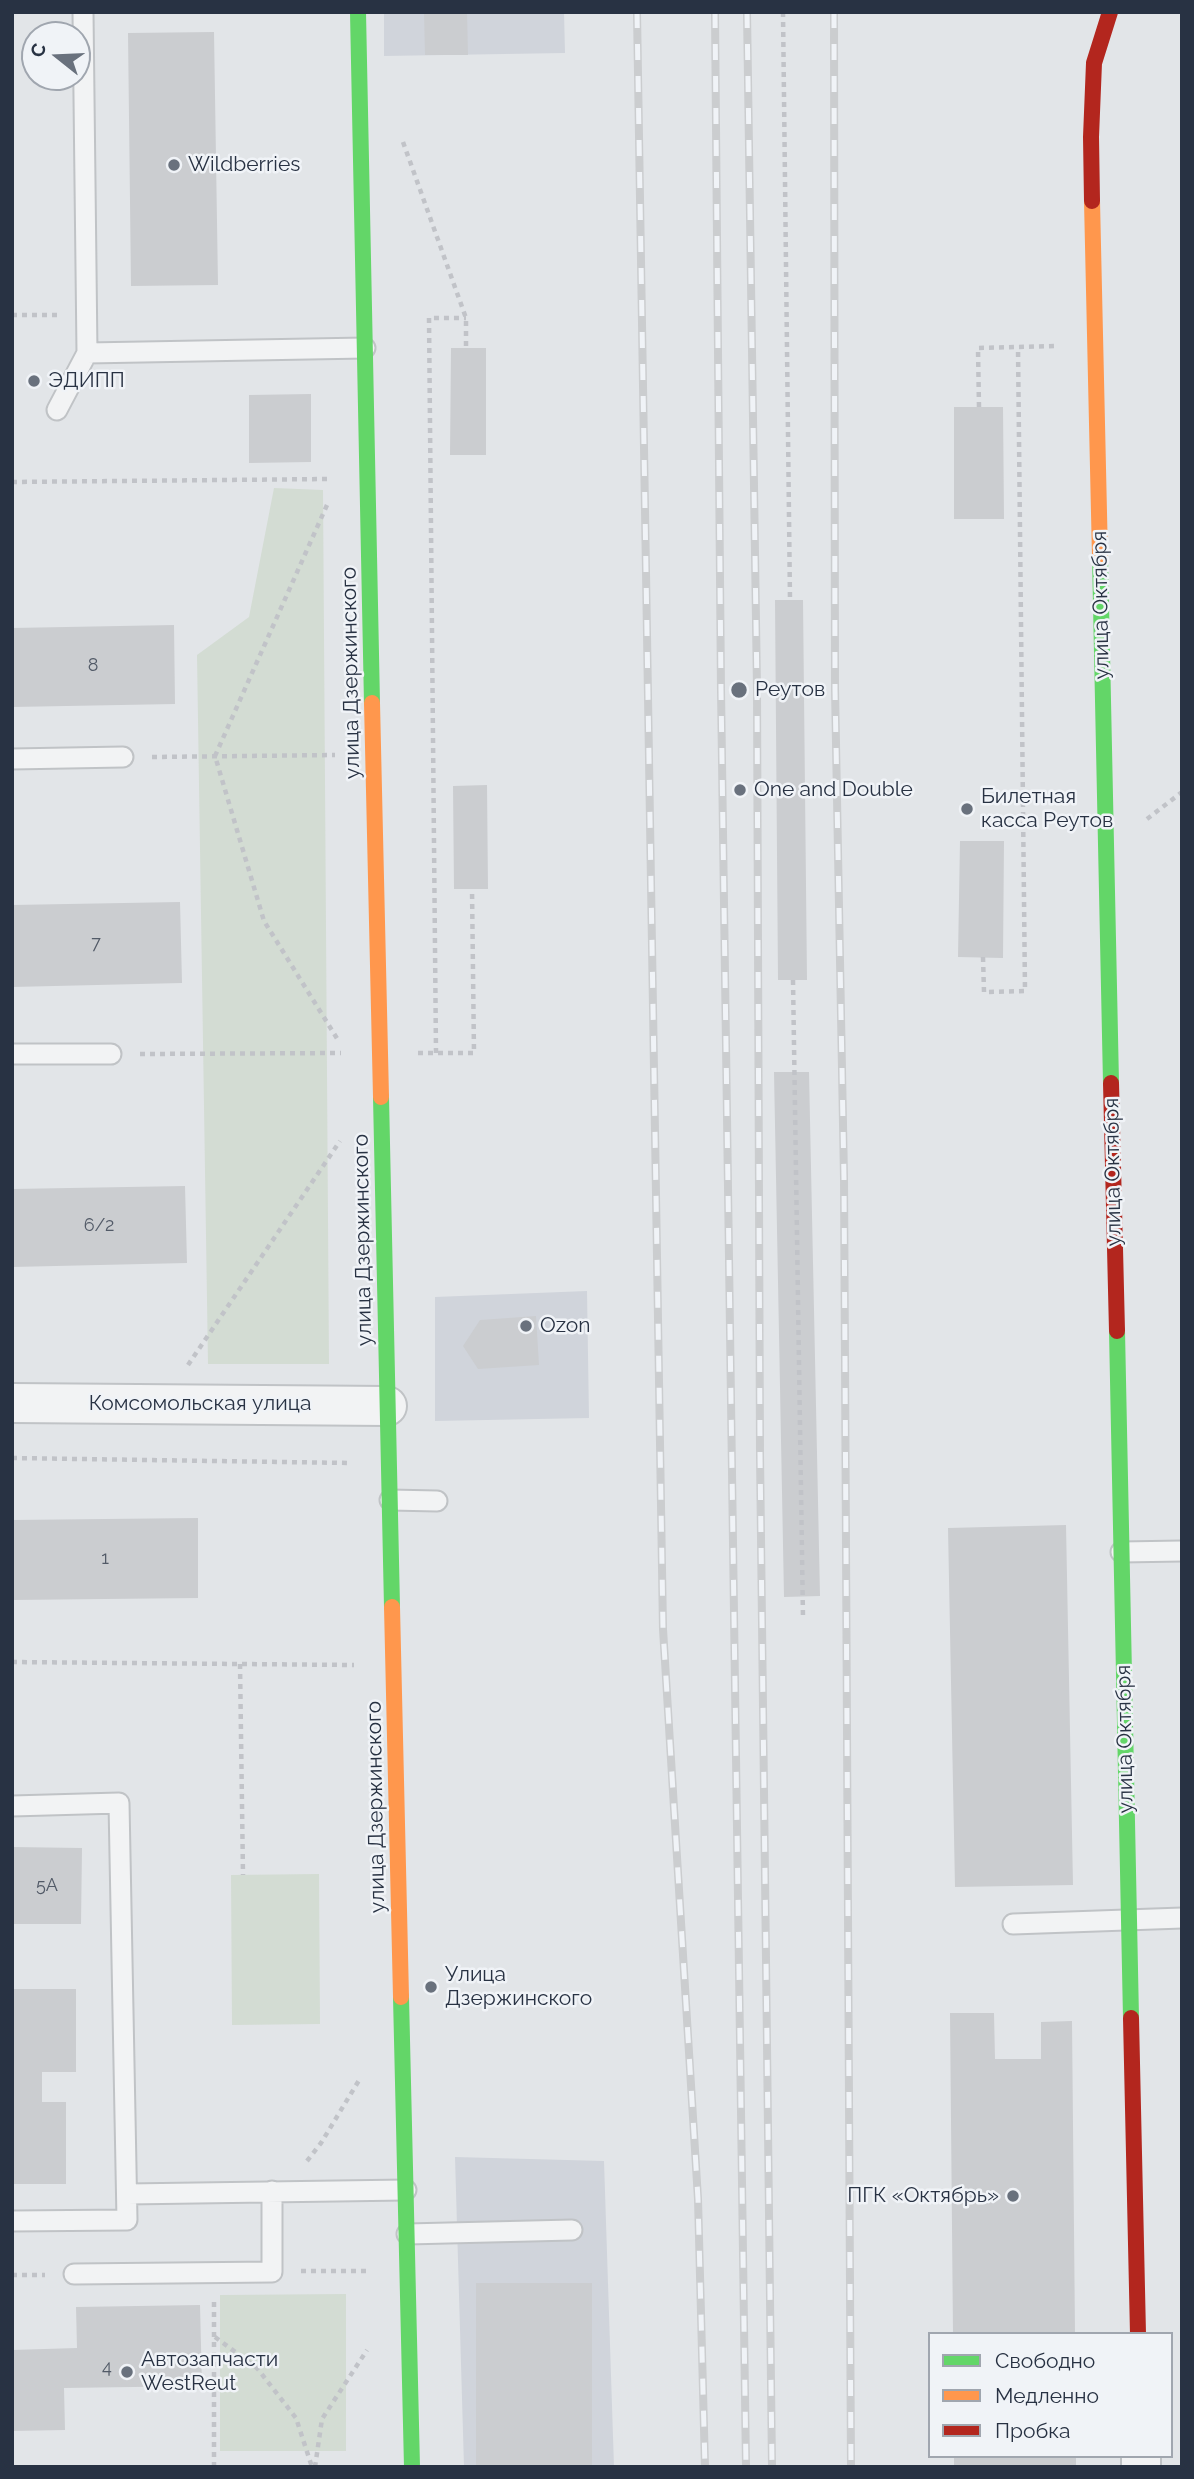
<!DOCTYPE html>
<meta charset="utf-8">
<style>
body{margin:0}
#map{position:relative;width:1194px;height:2479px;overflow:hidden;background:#e2e5e8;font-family:Raleway,sans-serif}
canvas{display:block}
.frame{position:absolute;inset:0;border:14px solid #283243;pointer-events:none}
.legend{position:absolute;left:928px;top:2332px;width:245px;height:126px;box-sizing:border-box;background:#f0f3f7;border:2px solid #a0a6af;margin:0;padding:9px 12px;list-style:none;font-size:21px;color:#283243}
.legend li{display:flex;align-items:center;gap:14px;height:35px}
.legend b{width:35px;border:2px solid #a0a6af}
.north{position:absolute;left:21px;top:21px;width:70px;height:70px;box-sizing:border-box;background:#f0f3f7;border:2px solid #a0a6af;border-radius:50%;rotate:288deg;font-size:19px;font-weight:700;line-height:28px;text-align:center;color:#283243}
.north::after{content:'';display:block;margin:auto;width:24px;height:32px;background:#69717d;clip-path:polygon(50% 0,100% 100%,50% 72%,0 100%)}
</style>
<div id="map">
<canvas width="1194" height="2479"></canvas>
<div class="frame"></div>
<ul class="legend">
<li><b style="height:9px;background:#63d668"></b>Свободно</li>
<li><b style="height:9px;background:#ff974d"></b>Медленно</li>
<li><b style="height:9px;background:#b3261e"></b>Пробка</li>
</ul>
<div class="north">С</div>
</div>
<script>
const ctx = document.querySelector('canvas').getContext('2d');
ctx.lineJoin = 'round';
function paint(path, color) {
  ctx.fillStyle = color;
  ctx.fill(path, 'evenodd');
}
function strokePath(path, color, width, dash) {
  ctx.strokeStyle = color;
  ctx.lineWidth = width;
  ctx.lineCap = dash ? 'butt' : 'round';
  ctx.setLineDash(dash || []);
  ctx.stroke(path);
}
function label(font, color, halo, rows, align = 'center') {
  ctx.font = font + ' Raleway,sans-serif';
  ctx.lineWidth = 5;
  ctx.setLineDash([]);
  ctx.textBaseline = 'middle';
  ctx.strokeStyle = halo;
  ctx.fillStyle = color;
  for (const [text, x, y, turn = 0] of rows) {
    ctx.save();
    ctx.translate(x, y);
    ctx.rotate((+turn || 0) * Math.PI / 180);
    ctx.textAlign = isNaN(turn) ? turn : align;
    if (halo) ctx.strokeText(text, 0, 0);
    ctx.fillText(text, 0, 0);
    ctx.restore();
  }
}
paint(new Path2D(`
 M384,12h180l1,41 -181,3z
 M587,1291l2,127 -154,3v-124z
 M455,2157l149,4 10,306h-150z`), '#d0d4db');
paint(new Path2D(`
 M274,488l49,2 6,874h-121l-11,-709 52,-38z
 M319,1874l1,150 -88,1 -1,-150z
 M346,2294v157h-126v-156z`), '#d3dcd3');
paint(new Path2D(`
 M424,12h43l1,43h-43z
 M214,32l4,253 -87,1 -3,-253z
 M451,348h35v107h-36z
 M311,394v68l-62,1v-68z
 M954,407h49l1,112h-50z
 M775,600h28l4,380h-29z
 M174,625l1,79 -163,3v-79z
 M487,785l1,104h-34l-1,-103z
 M960,841h44l-1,117 -45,-1z
 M180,902l2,81 -170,4v-82z
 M774,1072h35l11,524 -36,1z
 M185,1186l2,77 -175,4v-78z
 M536,1316l3,49 -61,4 -15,-23 17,-26z
 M198,1518v80l-186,2v-80z
 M1066,1525l7,360 -118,2 -7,-359z
 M12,1847l70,1 -1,76h-69z
 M12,1989h64v83h-34v30h24v82h-54z
 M950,2013h44l1,46h46v-37l31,-1 3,313h-122z
 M476,2283h116v184h-116z
 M200,2305l2,81 -138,2 1,42 -53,1v-81l65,-2 -1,-41z
 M954,2456h122v11h-122z`), '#cbcdd0');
const lane = new Path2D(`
 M83,12l4,341 278,-5
 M57,410l30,-57
 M12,759l111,-2
 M12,1054h99
 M390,1500l47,1
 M1121,1552l61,-1
 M12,1806l107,-3 8,417 -115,1
 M1013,1924l169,-6
 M127,2194l279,-4
 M407,2234l165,-4
 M74,2274l198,-2v-81`);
const street = new Path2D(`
 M12,1403l375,3
 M1141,2456v11`);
strokePath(lane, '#c0c3c6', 23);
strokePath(street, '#c0c3c6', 42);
strokePath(new Path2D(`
 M783,12l7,588
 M403,142l63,176v30
 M12,315h45
 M979,407l-1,-59 80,-2
 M12,482l317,-3
 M327,505l-112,251 49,165 74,119
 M152,757l183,-2
 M1147,819l35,-27
 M983,957l1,35 41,-1 -7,-644
 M793,980l10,638
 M418,1053h56l-2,-164
 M436,1053l-7,-735h37
 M140,1054l201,-1
 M188,1365l152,-224
 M12,1458l339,5
 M12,1662l342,3
 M240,1664l3,211
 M307,2161l14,-18 40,-66
 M301,2271h65
 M12,2275h33
 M215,2337l42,31 39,50 16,49
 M214,2467v-166
 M315,2467l7,-48 45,-69`), '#c1c3c8', 4.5, [5, 5]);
strokePath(lane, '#f2f3f4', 19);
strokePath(street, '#f2f3f4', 38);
strokePath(new Path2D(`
 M358,12l14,691
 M1100,557l11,526
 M381,1097l11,510
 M1117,1331l14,687
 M401,1997l11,470`), '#63d668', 16);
strokePath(new Path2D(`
 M1092,201l8,356
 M372,703l9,394
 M392,1607l9,390`), '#ff974d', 16);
strokePath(new Path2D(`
 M1092,201l-1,-64 3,-74 16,-51
 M1111,1083l6,248
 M1131,2018l7,316`), '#b3261e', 16);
const rail = new Path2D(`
 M637,12l26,1617 35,570 7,268
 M715,12l6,678 25,1777
 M747,12l10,677 3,765 12,1013
 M834,12l1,677 9,489 7,1289`);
strokePath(rail, '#cbcdcf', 8);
strokePath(rail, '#f0f3f7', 5, [16]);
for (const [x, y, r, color] of [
 [174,165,7,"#69717d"],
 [34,381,7,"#69717d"],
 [739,690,9,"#69717d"],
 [740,790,7,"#69717d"],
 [967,809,7,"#69717d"],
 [526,1326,7,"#69717d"],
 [431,1987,7,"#69717d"],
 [1013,2196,7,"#69717d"],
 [127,2372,7,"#69717d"]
]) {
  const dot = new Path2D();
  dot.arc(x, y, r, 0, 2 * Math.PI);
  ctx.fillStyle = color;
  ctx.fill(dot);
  strokePath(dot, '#f0f3f7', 2.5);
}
label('18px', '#525a67', null, [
 ["8",93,666],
 ["7",96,944],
 ["6/2",99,1226],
 ["1",105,1559],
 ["5А",47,1886],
 ["4",107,2368]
]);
label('21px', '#283243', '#f0f3f7', [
 ["Wildberries",188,165],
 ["ЭДИПП",48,381],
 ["Реутов",755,690],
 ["One and Double",754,790],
 ["Билетная",981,797],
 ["касса Реутов",981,821],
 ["Ozon",540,1326],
 ["Улица",445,1975],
 ["Дзержинского",445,1999],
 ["ПГК «Октябрь»",999,2196,"right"],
 ["Автозапчасти",141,2360],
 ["WestReut",141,2384]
], 'left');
label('21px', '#283243', '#f0f3f7', [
 ["улица Октября",1101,605,-91],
 ["улица Дзержинского",351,673,-91],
 ["улица Октября",1113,1172,-91],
 ["улица Дзержинского",363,1240,-91],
 ["Комсомольская улица",200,1404],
 ["улица Октября",1125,1739,-91],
 ["улица Дзержинского",376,1807,-91]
]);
</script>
